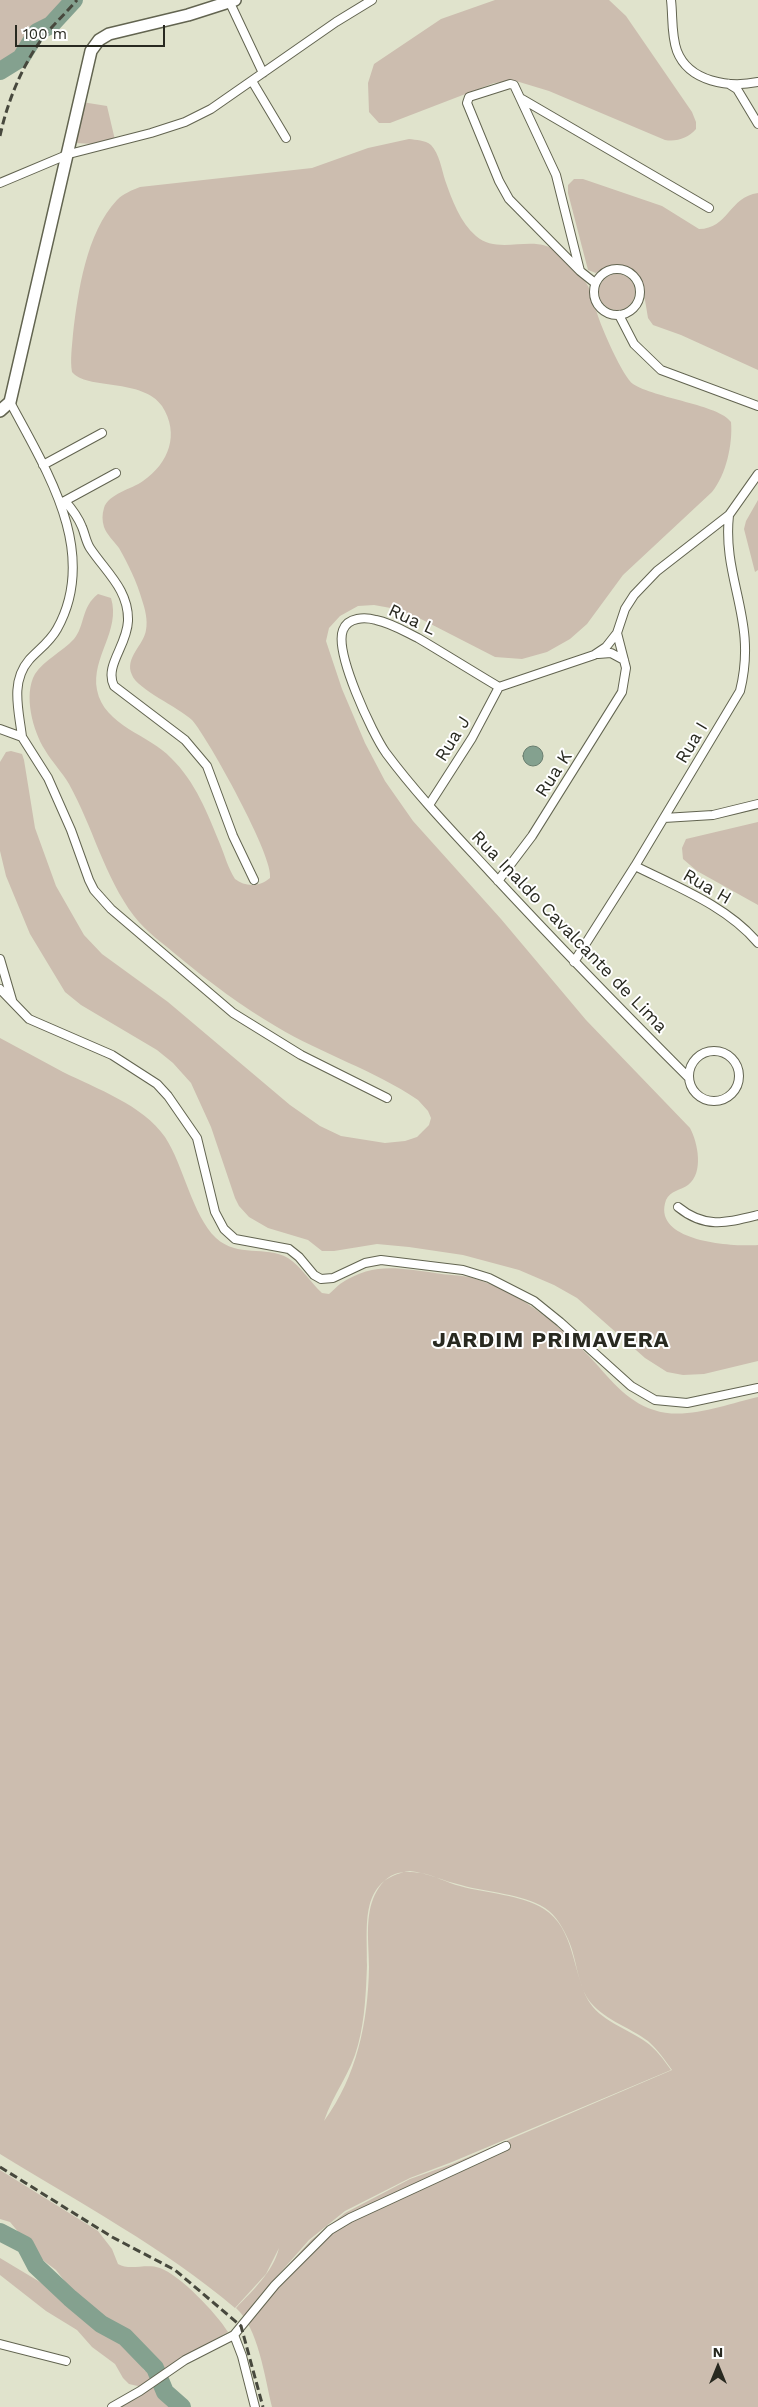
<!DOCTYPE html>
<style>
body{margin:0}
#map{position:relative;width:758px;height:2407px;overflow:hidden;background:#e0e3cc;font-family:"Work Sans",sans-serif}
canvas{display:block}
.north{position:absolute;left:693px;top:2342px;width:50px;height:50px;-webkit-text-stroke:4px #fff;paint-order:stroke;rotate:0deg;font-size:14px;font-weight:700;line-height:20px;text-align:center;color:#282920}
.north::after{content:'';display:block;margin:auto;width:18px;height:22px;background:#282920;clip-path:polygon(50% 0,100% 100%,50% 72%,0 100%)}
.scale{position:absolute;left:15px;top:25px;width:150px;height:22px;box-sizing:border-box;border:2px solid #282920;border-top:0;padding-left:6px;font-size:15px;line-height:18px;white-space:nowrap;color:#282920;-webkit-text-stroke:4px #fff;paint-order:stroke}
</style>
<div id="map">
<canvas width="758" height="2407"></canvas>
<div class="north">N</div>
<div class="scale">100 m</div>
</div>
<script>
const ctx = document.querySelector('canvas').getContext('2d');
ctx.lineJoin = 'round';
function paint(path, color) {
  ctx.fillStyle = color;
  ctx.fill(path, 'evenodd');
}
function strokePath(path, color, width, dash) {
  ctx.strokeStyle = color;
  ctx.lineWidth = width;
  ctx.lineCap = dash ? 'butt' : 'round';
  ctx.setLineDash(dash || []);
  ctx.stroke(path);
}
function label(font, color, halo, rows, align = 'center') {
  ctx.font = font + ' "Work Sans",sans-serif';
  ctx.lineWidth = 4;
  ctx.setLineDash([]);
  ctx.textBaseline = 'middle';
  ctx.strokeStyle = halo;
  ctx.fillStyle = color;
  for (const [text, x, y, turn = 0] of rows) {
    ctx.save();
    ctx.translate(x, y);
    ctx.rotate((+turn || 0) * Math.PI / 180);
    ctx.textAlign = isNaN(turn) ? turn : align;
    if (halo) ctx.strokeText(text, 0, 0);
    ctx.fillText(text, 0, 0);
    ctx.restore();
  }
}
paint(new Path2D(`
 M0,0h68l-13,13 -23,13 -12,26 -20,15z
 M495,0h114l17,16 66,96 4,10v7c-8,9 -19,13 -31,11l-116,-49 -33,-10 -22,2 -104,40h-11l-10,-11 -1,-29 6,-19 67,-45z
 M82,102l25,4 8,34 -21,4 -19,-1z
 M409,139c7,1 16,1 22,6 8,8 11,25 14,35 7,20 15,42 31,56 24,21 61,-5 83,18 8,8 26,24 30,34 4,7 5,17 8,25 4,14 26,64 36,71 21,14 87,21 98,38 2,22 -5,53 -19,70l-89,83 -36,49 -17,15 -23,13 -25,7 -27,-2 -76,-39 -23,-9 -22,-4 -16,1 -18,10 -11,12 -3,13 16,48 23,54 20,38 28,40 88,98 85,101 104,108c8,15 14,45 -2,57 -7,5 -18,6 -22,15 -15,42 67,47 92,45v116l-54,13 -21,1 -16,-3 -22,-14 -68,-60 -23,-13 -35,-15 -56,-15 -54,-8 -32,-3 -43,7h-12l-14,-11 -40,-12 -19,-11 -10,-11 -4,-8 -24,-71 -20,-44 -18,-20 -16,-13 -76,-45 -16,-13 -35,-58 -24,-58 -6,-25v-89l6,-10 5,-1 11,3 2,6 11,68 21,58 28,49 18,19 66,48 122,103 30,21 21,10 44,7 20,-2 12,-4 12,-12 2,-7 -3,-7 -10,-11c-44,-30 -96,-46 -141,-73 -34,-20 -68,-45 -98,-70 -15,-13 -33,-25 -45,-41 -30,-40 -41,-89 -65,-132 -7,-12 -17,-22 -24,-34 -12,-19 -22,-55 -10,-76 9,-14 27,-22 39,-35 11,-13 7,-32 24,-45l13,4c10,33 -20,59 -14,92 7,36 53,45 74,68 24,23 37,56 49,86 5,12 8,24 15,35 10,8 25,8 35,-1 5,-19 -62,-140 -78,-158 -14,-13 -55,-31 -60,-45 -8,-17 12,-30 14,-45 2,-10 -1,-21 -4,-30 -5,-18 -14,-36 -23,-52 -5,-7 -12,-13 -15,-21 -2,-6 -2,-13 0,-19 4,-14 28,-19 39,-27 26,-18 37,-47 19,-75 -19,-28 -76,-16 -90,-34 -2,-12 0,-25 1,-38 5,-42 13,-101 44,-134 6,-6 15,-10 23,-13l172,-19 56,-20z
 M574,179h9l79,27 37,23c29,0 30,-32 59,-36v177l-77,-35 -28,-10 -5,-7 -6,-36 -8,-11c-13,-8 -26,-7 -38,2l-8,-3 -20,-77v-8z
 M599 292a18 18 0 1 1 36 0a18 18 0 1 1-36 0Z
 M758,500v70l-3,2 -11,-43 2,-8z
 M758,822v83l-61,-34 -14,-12 -1,-11 4,-9z
 M0,1038c21,11 42,23 63,34 34,17 80,33 102,65 19,29 27,78 51,101 22,20 49,7 72,20 13,8 23,25 34,35l7,1c4,-3 7,-7 11,-10 33,-22 58,-16 95,-11 11,2 23,2 34,4 48,13 84,43 119,78 20,21 37,46 66,55 31,11 73,-6 104,-13v1010h-486c-7,-29 -14,-80 -36,-99 17,-18 37,-36 43,-60l-13,26 -31,34c-69,-59 -157,-106 -235,-154zM410,1871c18,2 33,10 51,14 27,8 60,8 84,23 11,7 18,20 23,31 9,19 9,47 23,64 16,18 38,24 57,38 9,8 17,19 24,29l-220,94 -42,15 -65,34 -34,27 -61,67 59,-67 36,-29 65,-33 42,-16 219,-92c-7,-10 -15,-21 -25,-28 -18,-13 -47,-22 -58,-42 -16,-29 -13,-71 -44,-91 -24,-15 -56,-15 -84,-23 -13,-3 -26,-11 -39,-13 -8,-1 -18,-2 -26,1 -11,4 -18,15 -22,25 -8,21 -4,46 -4,68 -1,55 -12,109 -45,154 9,-27 27,-48 34,-76 7,-26 8,-53 9,-80 1,-39 -9,-86 43,-94z
 M0,2170l98,61 14,18 6,15c12,7 28,-1 42,4 20,7 57,46 68,64l-67,39 -26,-33 -55,-37 -24,-31 -16,-12 -30,-36 -10,-3z
 M0,2258l45,27 26,24 16,8 13,15 22,12 16,16 6,10 6,3 2,7 -10,7 -13,-3 -6,-6 -8,-14 -23,-17 -15,-17 -31,-19 -46,-36z
 M155,2386l16,21h-50z`), '#ccbdaf');
const water = new Path2D(`
 M523 756a10 10 0 1 1 20 0a10 10 0 1 1-20 0Z`);
paint(water, '#84a18f');
strokePath(water, '#687d6e', 1);
strokePath(new Path2D(`
 M0,71l21,-13 16,-26 14,-7 23,-25
 M0,2232l25,13 11,21 34,32 31,26 24,13 30,31 10,24 17,15`), '#84a18f', 18);
const street = new Path2D(`
 M671,0c2,16 0,35 6,51 12,31 52,37 81,31
 M230,3l33,70
 M252,81l34,57
 M729,84l8,5 21,35
 M522,99l187,109
 M0,183l69,-29 82,-21 34,-11 26,-13 125,-87 36,-22
 M594 292a23 23 0 1 1 46 0a23 23 0 1 1-46 0Z
 M580,271l-71,-72 -10,-18 -32,-78 2,-6 41,-13 4,1 42,90 24,96 15,12
 M619,315l15,29 27,26 97,36
 M10,402c36,68 90,150 47,227 -7,13 -19,21 -28,31 -19,22 -10,51 -7,77
 M43,465l59,-32
 M65,501c7,8 13,16 17,26 3,7 4,15 8,21 16,24 39,42 38,73 -1,25 -24,45 -14,65l71,54 22,26 26,70 21,44
 M61,503l55,-30
 M617,633l-11,14 -12,8 -95,32c-27,-16 -54,-33 -81,-49 -14,-7 -27,-15 -42,-18 -11,-3 -28,-3 -33,10 -9,22 29,103 43,123 32,43 69,81 105,120 65,70 131,138 198,205
 M598,654l13,-1 13,7
 M0,729l22,8 26,41 23,52 18,50 5,10 17,19 122,104 68,42 86,43
 M429,805l43,-67 27,-51
 M664,818l49,-3 45,-11
 M635,866c42,21 92,40 123,77
 M498,881l34,-45 90,-144 4,-24 -9,-35 8,-24 9,-14 23,-24 72,-56 29,-41
 M0,959l12,41
 M574,962l61,-96 105,-175c18,-71 -18,-111 -11,-176
 M0,989l29,30 83,36 45,29 11,12 29,42 18,74 9,17 11,10 54,10 10,8 15,18 7,4 12,-1 32,-15 16,-3 82,10 26,8 45,23 26,21 71,64 24,14 32,3 71,-15
 M689 1076a25 25 0 1 1 50 0a25 25 0 1 1-50 0Z
 M678,1207c27,22 48,16 80,8
 M234,2335l8,21 13,51
 M0,2344l66,17
 M112,2407l28,-16 45,-31 49,-25 41,-50 55,-55 20,-12 156,-72`);
const secondary = new Path2D(`
 M0,411l10,-9 81,-351 8,-11 10,-6 79,-19 47,-15`);
strokePath(street, '#626450', 10);
strokePath(secondary, '#626450', 14);
strokePath(street, '#fff', 8);
strokePath(secondary, '#fff', 11);
strokePath(new Path2D(`
 M0,136c7,-33 21,-68 41,-96 9,-12 25,-27 36,-40
 M0,2167l112,70 63,33 66,56 22,81`), '#47483d', 3, [8, 4]);
label('18px', '#282920', '#fff', [
 ["Rua L",412,620,25],
 ["Rua J",453,739,-58],
 ["Rua I",692,743,-59],
 ["Rua K",554,774,-57],
 ["Rua H",707,887,30],
 ["Rua Inaldo Cavalcante de Lima",569,932,46]
]);
ctx.letterSpacing = '1px';
label('bold 22px', '#282920', '#fff', [
 ["JARDIM PRIMAVERA",551,1341]
]);
ctx.letterSpacing = '0px';
</script>
